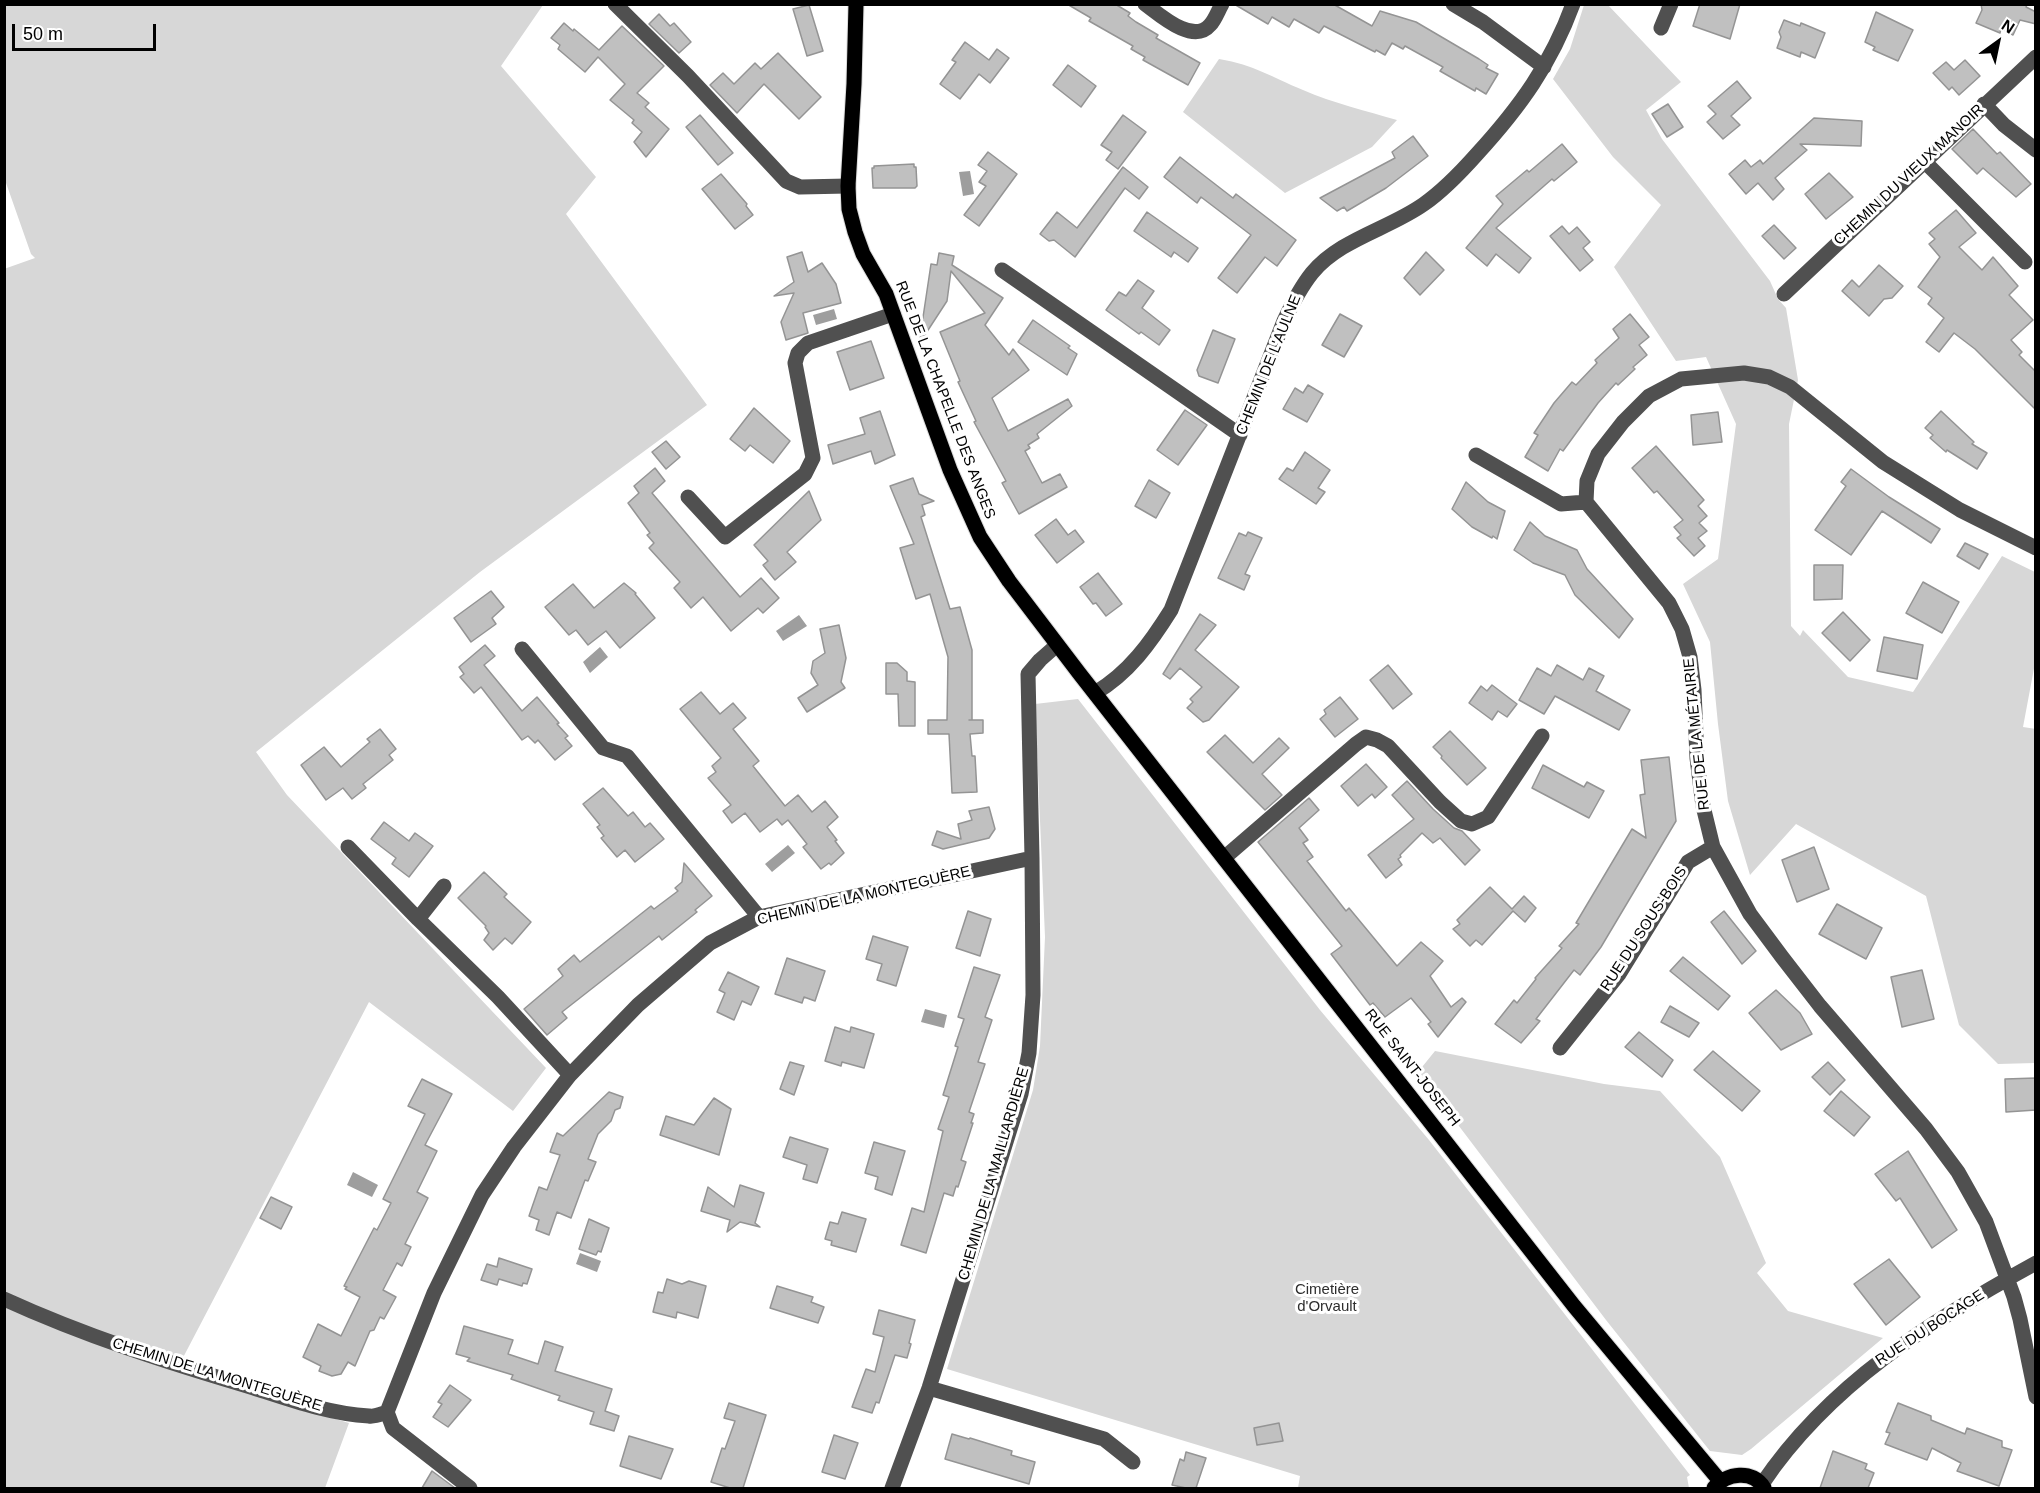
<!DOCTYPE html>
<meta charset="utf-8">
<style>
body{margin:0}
#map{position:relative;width:2040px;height:1493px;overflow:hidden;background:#fff;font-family:Arial,sans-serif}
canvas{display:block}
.frame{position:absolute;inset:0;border:6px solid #000;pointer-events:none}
.north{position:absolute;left:1968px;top:12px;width:60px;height:60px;-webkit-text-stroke:4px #fff;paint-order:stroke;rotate:33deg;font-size:16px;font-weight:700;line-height:24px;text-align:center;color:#000}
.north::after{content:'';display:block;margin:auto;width:21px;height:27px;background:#000;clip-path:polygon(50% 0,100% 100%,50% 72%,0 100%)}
.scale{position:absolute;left:12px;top:24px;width:144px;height:27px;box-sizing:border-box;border:3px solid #000;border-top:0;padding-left:8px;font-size:18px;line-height:21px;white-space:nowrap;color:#000;-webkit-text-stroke:4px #fff;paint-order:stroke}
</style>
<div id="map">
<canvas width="2040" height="1493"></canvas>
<div class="frame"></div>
<div class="north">N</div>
<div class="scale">50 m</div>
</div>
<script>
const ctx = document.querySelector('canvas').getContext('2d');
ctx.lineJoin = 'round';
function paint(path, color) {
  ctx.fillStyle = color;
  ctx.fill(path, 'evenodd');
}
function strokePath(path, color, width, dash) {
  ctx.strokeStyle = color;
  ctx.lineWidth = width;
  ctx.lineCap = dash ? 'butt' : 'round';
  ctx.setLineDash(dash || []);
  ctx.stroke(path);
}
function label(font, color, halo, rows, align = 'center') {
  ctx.font = font + ' Arial,sans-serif';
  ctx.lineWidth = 6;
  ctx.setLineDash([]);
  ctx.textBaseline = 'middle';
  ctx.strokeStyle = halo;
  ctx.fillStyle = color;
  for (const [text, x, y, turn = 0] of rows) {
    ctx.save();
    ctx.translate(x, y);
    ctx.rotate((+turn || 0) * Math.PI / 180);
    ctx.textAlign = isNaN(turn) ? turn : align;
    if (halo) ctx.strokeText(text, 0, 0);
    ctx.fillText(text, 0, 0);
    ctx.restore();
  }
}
paint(new Path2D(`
 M5,5h538l-42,61 95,111 -30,37 141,191 -227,167 -224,180 31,43 259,273 -33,43 -144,-109 -193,369 173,52 -24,65h-320l-1,-1219 31,-11 -4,-4 -26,-74z
 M1584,5h24l73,77 -35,28 16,29 108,142 8,18 8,9 12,72 -9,44 2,202 9,10 3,-6 45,47 65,15 89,-136 33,16v91l-12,64 13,2 -1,334 -37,1 -39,-39 -33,-129 -130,-72 -46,51 -22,-74 -10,-77 -8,-82 -27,-58 35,-25 18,-135 -30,-67 -30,4 -62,-94 47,-62 -48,-48 -60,-78 17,-30z
 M1219,59c36,6 52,18 84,31 30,13 63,21 94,30l-25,27 -87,46 -102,-81z
 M1078,699l242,311 109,130 261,335 -3,2 2,11h-391l2,-12 -353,-107 86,-279 7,-44 5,-109 -10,-233z
 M1435,1051l169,33 56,7 60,66 46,106 -9,10 31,38 95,27 -132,111 -9,6 -32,-4 -104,-131 -188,-248z`), '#d7d7d7');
paint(new Path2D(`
 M970,171l4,23 -11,2 -4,-24z
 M834,309l3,10 -21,6 -3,-10z
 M799,615l8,11 -24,15 -7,-10z
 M600,647l8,10 -18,16 -7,-11z
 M788,845l7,8 -23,19 -7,-8z
 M925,1009l22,6 -3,13 -23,-6z
 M353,1172l25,13 -6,12 -25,-12z
 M580,1253l21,8 -4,11 -21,-8z`), '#9e9e9e');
const building = new Path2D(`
 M1067,4h48l15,9 -2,3 8,6 22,13 -2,3 44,25 -12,22 -45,-25 2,-3 -14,-8 2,-3 -44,-25 2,-3z
 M1234,4h99l39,22 8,-15 36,11 63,37 9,6 -2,3 12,6 -12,20 -10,-6 -1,3 -35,-20 3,-4 -38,-21 -2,3 -11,-6 -7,12 -9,-5 -1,2 -51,-26 -5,7 -25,-14 -5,8 -17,-10 -4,7z
 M1700,4h40l-10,35 -37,-13z
 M1981,4h46l-1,3 10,5v12l-16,-4 -7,15 -12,-7 -1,5 -24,-10 6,-13z
 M809,5l14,46 -16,5 -14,-47z
 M1876,12l37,18 -15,31 -25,-11 2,-3 -10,-5z
 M659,14l11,12 4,-3 17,19 -12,11 -30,-29z
 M1784,20l16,6 1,-3 24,10 -10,25 -14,-6 -1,5 -23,-9 4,-11 -2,-5z
 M564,23l9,8 1,-2 25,21 23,-24 42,40 -27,27 12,10 -4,4 24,22 -23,28 -12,-15 8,-10 -10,-9 2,-3 -24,-20 15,-16 -27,-27 -13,15 -27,-23 2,-4 -9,-7z
 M965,42l24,18 8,-11 12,9 -19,25 -11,-9 -19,25 -20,-15 16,-22 -4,-2z
 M778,53l43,44 -22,22 -35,-35 -27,29 -27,-28 13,-12 11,11 21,-21 6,6z
 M1965,60l15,16 -21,19 -7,-8 -3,3 -16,-17 13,-11 8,8z
 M1068,65l28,21 -15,21 -28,-22z
 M1737,81l14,17 -20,18 9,9 -17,14 -16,-17 9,-8 -8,-8z
 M1668,104l15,23 -16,10 -15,-23z
 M700,115l33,38 -15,12 -32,-38z
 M1123,115l23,17 -28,37 -12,-9 6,-8 -11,-7z
 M1814,118l48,3 -1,25 -61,-2 7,6 -32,28 9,11 -11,11 -15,-17 -12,11 -17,-20 16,-14 6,7 9,-7 3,4z
 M1973,129l24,25 3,-2 31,32 -15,13 -33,-29 -6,6 -25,-25z
 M1413,136l15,20 -42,32 -39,23 -3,-4 -7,4 -17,-13 75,-40 -3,-6z
 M1562,144l15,18 -23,19 -2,-2 -56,49 35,30 -12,15 -23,-19 -9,12 -21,-18 37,-44 -7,-8 31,-26 2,2z
 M988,152l29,22 -38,52 -15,-11 22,-29 -7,-4 8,-11 -9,-6z
 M1180,157l53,41 3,-4 60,46 -19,26 -12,-9 -28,36 -19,-15 33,-43 -50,-38 -4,6 -33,-26z
 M914,164v3h2l1,19 -2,2h-42l-1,-20h2v-2z
 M1123,167l25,20 -9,12 -14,-11 -50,69 -21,-17 -5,1 -9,-7 17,-22 20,16z
 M1829,173l24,24 -27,22 -21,-25z
 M721,174l26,30 -1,2 7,9 -18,14 -33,-40z
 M1956,210l20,23 -17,14 23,23 11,-13 25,29 -9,9 24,25 -22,20 11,12 -3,3 17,17v38l-61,-61 -21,-16 -15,19 -13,-10 18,-24 -16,-14 4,-6 -14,-11 22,-30 -11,-13 6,-5 -6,-6z
 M1147,212l51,36 -10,14 -14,-10 -3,5 -37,-26z
 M1774,225l22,23 -12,11 -22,-23z
 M1562,226l7,8 8,-7 13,15 -7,6 10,12 -13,11 -30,-35z
 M802,252l6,20 14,-9 14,21 5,19 -38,10 5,20 -22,7 -5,-18 13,-29 -20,3 20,-14 -7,-25z
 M1426,252l18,18 -24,25 -16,-17z
 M939,253l15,3 -2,9 51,33 -18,27 24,30 4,-6 16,21 -37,28 16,33 60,-32 4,7 -35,28 2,4 -11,7 2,3 -5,3 17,32 18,-9 7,13 -48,27 -17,-31 4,-2 -32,-59 2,-1 -18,-39 2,-1 -20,-49 45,-19 -34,-42 -4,30 -28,43 12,-80 6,1z
 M1879,265l24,21 -11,12 -8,1 -15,17 -27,-25 10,-11 7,7z
 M1138,280l16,11 -12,17 28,22 -11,15 -18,-13 -2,2 -33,-24 13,-18 7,4z
 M1340,314l22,12 -18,31 -22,-12z
 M1630,314l19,23 -10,8 8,10 -14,12 2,2 -17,16 -2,-2 -18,20 -35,48 -3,-2 -12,22 -23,-14 13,-22 -4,-2 20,-30 18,-21 4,3 21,-22 -2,-3 24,-22 -6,-9z
 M1033,320l37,26 -2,2 9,6 -10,21 -49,-33z
 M1213,330l22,9 -17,44 -19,-7 -2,-6z
 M871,341l13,37 -34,12 -13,-38z
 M1308,385l15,9 -16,28 -24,-13 12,-21 8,5z
 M754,408l36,33 -17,22 -23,-18 -5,6 -15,-12z
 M1185,410l22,15 -29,40 -21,-15z
 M880,411l15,44 -20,9 -4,-13 -38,13 -5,-19 37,-11 -5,-16z
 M1941,411l33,31 -2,2 15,9 -10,16 -30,-19 -1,2 -16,-14 3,-3 -8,-7z
 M1718,412l4,30 -29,3 -2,-30z
 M666,441l14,16 -14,12 -14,-17z
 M1656,446l48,54 -6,6 9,10 -8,7 8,8 -9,7 7,8 -11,10 -17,-18 4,-3 -7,-8 9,-7 -26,-29 -3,2 -22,-25z
 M1305,452l25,18 -12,18 7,4 -9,12 -37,-25 8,-11 6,3z
 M655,468l10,13 -13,12 88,104 21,-19 18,20 -16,15 -5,-5 -27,23 -28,-34 -12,11 -17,-20 6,-6 -31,-34 5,-5 -7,-8 3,-2 -22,-30 11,-10 -5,-7z
 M1851,469l38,28 51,32 -9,14 -49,-32 -31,44 -36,-25 31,-44 -5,-4z
 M913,478l6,16 15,7 -12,4 3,10 -4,2 29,92 10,-2 12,43v70h-3h14v13l-13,1 2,22h3l2,36 -25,1 -3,-59h-21v-14h19l1,-63 -18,-63 -14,5 -16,-51 14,-4 -24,-58z
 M1149,480l21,13 -14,25 -21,-12z
 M1466,482l22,20 17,9 -8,28 -4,-3 -1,2 -20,-11 -20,-18z
 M809,491l12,29 -34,32 9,10 -21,18 -12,-15 5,-4 -14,-16z
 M1056,519l12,16 7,-5 9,12 -27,21 -22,-28z
 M1530,522l15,14 32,14 10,19 46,50 -14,19 -44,-43 -10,-20 -32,-12 -19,-13z
 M1248,532l14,6 -17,36 5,2 -6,14 -26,-12 21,-45 7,3z
 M1965,543l23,11 -9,15 -22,-13z
 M1814,565h29l-1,34 -28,1z
 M1098,573l24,31 -16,12 -10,-13 -3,1 -13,-17z
 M1923,582l36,20 -17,31 -36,-20z
 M624,583l12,10 -1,1 20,24 -35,30 -14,-17 -18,14 -12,-15 -7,5 -24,-28 28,-23 21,24z
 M491,591l13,16 -12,11 4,6 -25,18 -17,-24z
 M1843,612l27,28 -20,21 -28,-28z
 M1200,614l16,11 -21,25 44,37 -30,33 -6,2 -16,-14 6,-6 -3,-3 12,-12 -22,-19 -10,11 -7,-5z
 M839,625l7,33 -5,24 4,6 -38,24 -9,-14 20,-13 -7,-12 2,-12 12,-8 -5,-24z
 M1884,637l39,8 -6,34 -40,-8z
 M485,645l10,11 -11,9 38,46 15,-14 22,26 -2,1 11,12 -3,2 7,8 -17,14 -17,-20 -3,3 -7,-7 -6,4 -41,-53 -7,6 -14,-16 4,-3 -5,-7z
 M886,663h11l10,9v9l8,1v44h-16l-1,-32h-12z
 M1388,665l24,29 -19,15 -23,-29z
 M1557,665l26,15 6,-12 15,8 -8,15 34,19 -11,20 -64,-34 -11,18 -25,-14 18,-32 14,8z
 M1492,685l25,19 -10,13 -9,-6 -6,9 -23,-17 12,-17 6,5z
 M701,692l19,22 13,-11 13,15 -13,11 26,32 -6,5 32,40 13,-11 14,17 13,-11 13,16 -11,10 10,13 -2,1 9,12 -13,12 -2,-2 -8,6 -18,-22 4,-3 -19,-24 -6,5 -5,-6 -17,13 -15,-19 -13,10 -9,-12 8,-6 -23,-27 8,-6 -4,-6 9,-8 -41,-49z
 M1340,697l18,22 -23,18 -15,-18 6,-5 -2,-4z
 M380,729l16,20 -7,6 4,5 -30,24 3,4 -14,11 -9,-11 -17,12 -25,-35 23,-18 17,20 29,-25 -3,-3z
 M1450,731l36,37 -19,17 -26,-27 1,-2 -9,-9z
 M1225,735l28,28 26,-25 10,10 -27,26 20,21 -17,15 -58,-58z
 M1669,757l7,64 -75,126 -21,28 -6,-5 -38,49 4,2 -19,22 -26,-19 19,-24 3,3 19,-24 -1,-1 27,-30 -3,-2 20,-22 -3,-1 56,-94 14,9 -6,-43 5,-1 -4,-34z
 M1366,764l21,23 -12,11 -3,-4 -14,12 -17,-20z
 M1543,765l41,22 3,-5 17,9 -15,27 -57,-30z
 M1407,781l26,28 21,19 8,3 18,19 -15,15 -25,-27 -7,5 -11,-10 -22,22 1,2 -3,2 4,6 -16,13 -18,-23 46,-36 -22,-24z
 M603,788l25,28 5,-4 12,15 5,-4 14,16 -29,23 -10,-12 -8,7 -16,-19 3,-2 -7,-9 3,-2 -17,-21z
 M1309,798l10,12 -20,18 9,12 -5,3 10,14 -6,4 39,50 3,-3 48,58 24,-24 22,19 -13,15 21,31 11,-9 4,4 -28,35 -10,-13 3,-2 -20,-24 -26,19 -12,-14 -3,2 -39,-51 11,-8 -84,-104z
 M989,807l6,22 -6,9 -46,11 -11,-4 5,-14 24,8 -3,-15 14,-4 -3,-9z
 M384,822l25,19 6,-8 18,13 -24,31 -17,-13 4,-6 -25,-19z
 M1814,847l15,42 -32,13 -15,-42z
 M684,863l28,33 -17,14 2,2 -35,28 -3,-4 -97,76 5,6 -20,17 -23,-26 39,-33 -5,-7 16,-14 6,7 71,-56 3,3 24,-18 -3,-3 7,-6z
 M484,872l23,22 -3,3 27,25 -19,22 -7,-6 -12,12 -9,-10 5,-7 -4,-6 1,-1 -28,-28z
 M1490,887l22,22 12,-13 12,12 -11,14 -12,-11 -31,34 -6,-5 -6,6 -17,-17 7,-5 -3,-4z
 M1837,904l45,24 -16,31 -47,-25z
 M968,911l23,8 -11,37 -24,-8z
 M1724,911l32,40 -14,13 -31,-42z
 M873,936l35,11 -12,39 -19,-6 5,-16 -16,-5z
 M1683,957l47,39 -12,14 -48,-39z
 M787,958l38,13 -10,30 -11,-4 -2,6 -27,-9z
 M974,967l26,8 -15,42 7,3 -14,42 7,2 -16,48 5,2 -3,9h2l-12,37 5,2 -8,25 -2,-1 -3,10 -9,-3 -18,60 -25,-8 11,-37 12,4 19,-81 -5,-2 11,-32 -6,-2 15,-48 -3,-1 9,-27 -6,-2z
 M1922,970l12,49 -32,8 -11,-50z
 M728,972l31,15 -8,18 -9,-4 -8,19 -17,-8 8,-19 -6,-3z
 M1776,990l24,23 12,21 -31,16 -32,-37z
 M1670,1006l29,17 -10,14 -28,-15z
 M835,1027l15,5 1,-5 23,7 -10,34 -22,-6 -1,4 -16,-5z
 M1639,1032l34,28 -11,17 -37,-30z
 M1713,1051l47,40 -18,20 -48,-41z
 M790,1062l14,4 -10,29 -14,-6z
 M1828,1062l17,18 -15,15 -18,-18z
 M2036,1078v32l-30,2 -1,-33z
 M422,1079l30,15 -27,51 12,6 -20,41 11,6 -23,46 6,3 -9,19 -5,-3 -14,27 13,7 -12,22 -4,-2 -6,13 -4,1 -15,35 -7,-4 -7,12 -9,2 -13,-5 2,-5 -18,-9 15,-33 23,12 19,-39 -15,-8 2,-2 -3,-1 30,-58 3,2 14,-27 -8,-4 42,-85 -17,-8z
 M1841,1091l29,26 -16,19 -30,-25z
 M609,1092l14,5 -3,11 -5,2 -4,11 -13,13 -10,25 8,3 -8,19 -3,-1 -14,38 -14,-6 -8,23 -13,-5 3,-10 -10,-4 10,-29 8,3 13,-35 -10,-3 7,-19 6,3z
 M714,1098l17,11 -12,46 -59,-20 6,-19 28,9z
 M790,1137l38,12 -11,34 -14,-4 4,-14 -24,-8z
 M874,1142l31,9 -13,44 -17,-6 3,-12 -13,-4z
 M1908,1151l49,79 -25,18 -32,-50 -4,3 -21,-27z
 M740,1185l24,8 -9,30 5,4 -20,-5 -13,10 3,-12 -29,-9 7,-24 26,20z
 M271,1197l21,10 -11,22 -21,-11z
 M842,1212l24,7 -10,33 -25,-7 1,-4 -7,-2 5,-17 8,2z
 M589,1219l20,9 -8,24 -3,-1 -2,4 -17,-6z
 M499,1258l33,11 -5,15 -4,-1 -1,3 -23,-7 -2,6 -16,-5 6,-16 10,3z
 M1889,1259l31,38 -34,28 -32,-41z
 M667,1279l15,5 7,-3 17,5 -8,32 -21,-6 -1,6 -23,-6 5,-20 5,1z
 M777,1286l36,11 -2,5 13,5 -6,16 -48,-15z
 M879,1310l36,10 -6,23 2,1 -4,14 -12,-3 -16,48 -3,-1 -4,11 -20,-6 14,-38 9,3 9,-35 -11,-3z
 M464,1326l49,14 -5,14 30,10 7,-23 18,6 -8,24 57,18 -7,22 14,5 -5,15 -24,-7 4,-12 -36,-12 2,-4 -49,-17 2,-4 -46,-14 3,-3 -14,-4z
 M450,1385l21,15 -23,27 -15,-10 9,-13 -4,-2z
 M729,1403l37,12 -23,73h-13l-19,-6 11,-34 3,1 10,-28 -11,-3z
 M1898,1403l33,13v4l34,14 2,-6 35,13v6l10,3 -13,36 -42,-15 4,-8 -29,-15 -5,12 -42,-16 5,-11 -4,-1z
 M1279,1423l4,18 -26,4 -3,-17z
 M952,1434l17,5 1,-1 42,13 -1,4 24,7 -6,22 -84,-25z
 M834,1435l24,8 -13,36 -23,-7z
 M629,1436l44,13 -12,30 -41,-13z
 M1833,1451l34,13 -2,5 9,4 -6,15h-48z
 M1186,1452l20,6 -10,30h-10l-14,-3 8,-26 4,2z
 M432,1471l23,17h-33z`);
paint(building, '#c0c0c0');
strokePath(building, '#949494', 1.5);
const major = new Path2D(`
 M856,4l-2,80 -6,102 1,23 6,23 8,22 23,40 64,176 30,67 29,44 70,92 495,633 146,175
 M1714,1488c12,-15 39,-19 50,0`);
strokePath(major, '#dbdbdb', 17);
strokePath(new Path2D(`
 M615,4l73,72 98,105 14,6 48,-1
 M1145,4c15,11 48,41 65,21 5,-5 8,-14 12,-21
 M1453,4l30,18 61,45
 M1661,28l10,-24
 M1984,104l20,21 32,25
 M1924,161l101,101
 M1002,270l238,165
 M1784,294l252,-237
 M1476,455l85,49 25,-2
 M688,497l37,40 80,-63 8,-16 -18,-95 3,-10 10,-10 85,-29
 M2036,548l-76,-38 -77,-48 -93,-75 -21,-10 -25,-4 -63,6 -32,17 -26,26 -25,32 -11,27 -1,21 83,101 13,26 8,28 4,33 3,68 6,48 10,41 37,67 32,43 38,49 106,123 32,43 28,50 28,75 6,22 16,78
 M522,649l81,99 24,8 132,161
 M1095,693c34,-20 56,-51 76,-83l113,-289c8,-17 16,-33 28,-48 28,-34 77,-44 112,-69 20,-14 37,-32 53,-50 43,-47 74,-90 96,-150
 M348,847l70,72
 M1224,858l132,-114 10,-7 11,3 11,6 52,56 21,19 11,3 16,-7 54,-81
 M444,886l-26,33 80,78 72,78
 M1560,1048l59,-74 69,-112 25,-15
 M4,1299c81,37 165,64 250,89 37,12 76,26 115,28 6,1 12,-2 18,-4
 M929,1388l175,51 29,23
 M387,1412l47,-119 48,-98 32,-48 56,-72 68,-70 72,-62 49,-26 273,-59
 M387,1412l6,16 77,60
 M1762,1484c67,-100 170,-164 274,-221
 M892,1488l37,-100 92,-294 8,-41 4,-58 -1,-137 -4,-184 12,-14 17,-15`), '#505050', 15);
strokePath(major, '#000', 15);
label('15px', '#000', '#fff', [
 ["CHEMIN DU VIEUX MANOIR",1909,175,-43],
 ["CHEMIN DE L'AULNE",1269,365,-68],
 ["RUE DE LA CHAPELLE DES ANGES",945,400,69],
 ["RUE DE LA MÉTAIRIE",1697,734,-96],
 ["CHEMIN DE LA MONTEGUÈRE",864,896,-13],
 ["RUE DU SOUS-BOIS",1644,929,-57],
 ["RUE SAINT-JOSEPH",1412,1068,52],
 ["CHEMIN DE LA MAILLARDIÈRE",994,1174,-74],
 ["RUE DU BOCAGE",1930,1328,-33],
 ["CHEMIN DE LA MONTEGUÈRE",217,1375,17]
]);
label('15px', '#2e2e2e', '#fff', [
 ["Cimetière",1327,1290],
 ["d'Orvault",1327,1307]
]);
</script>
